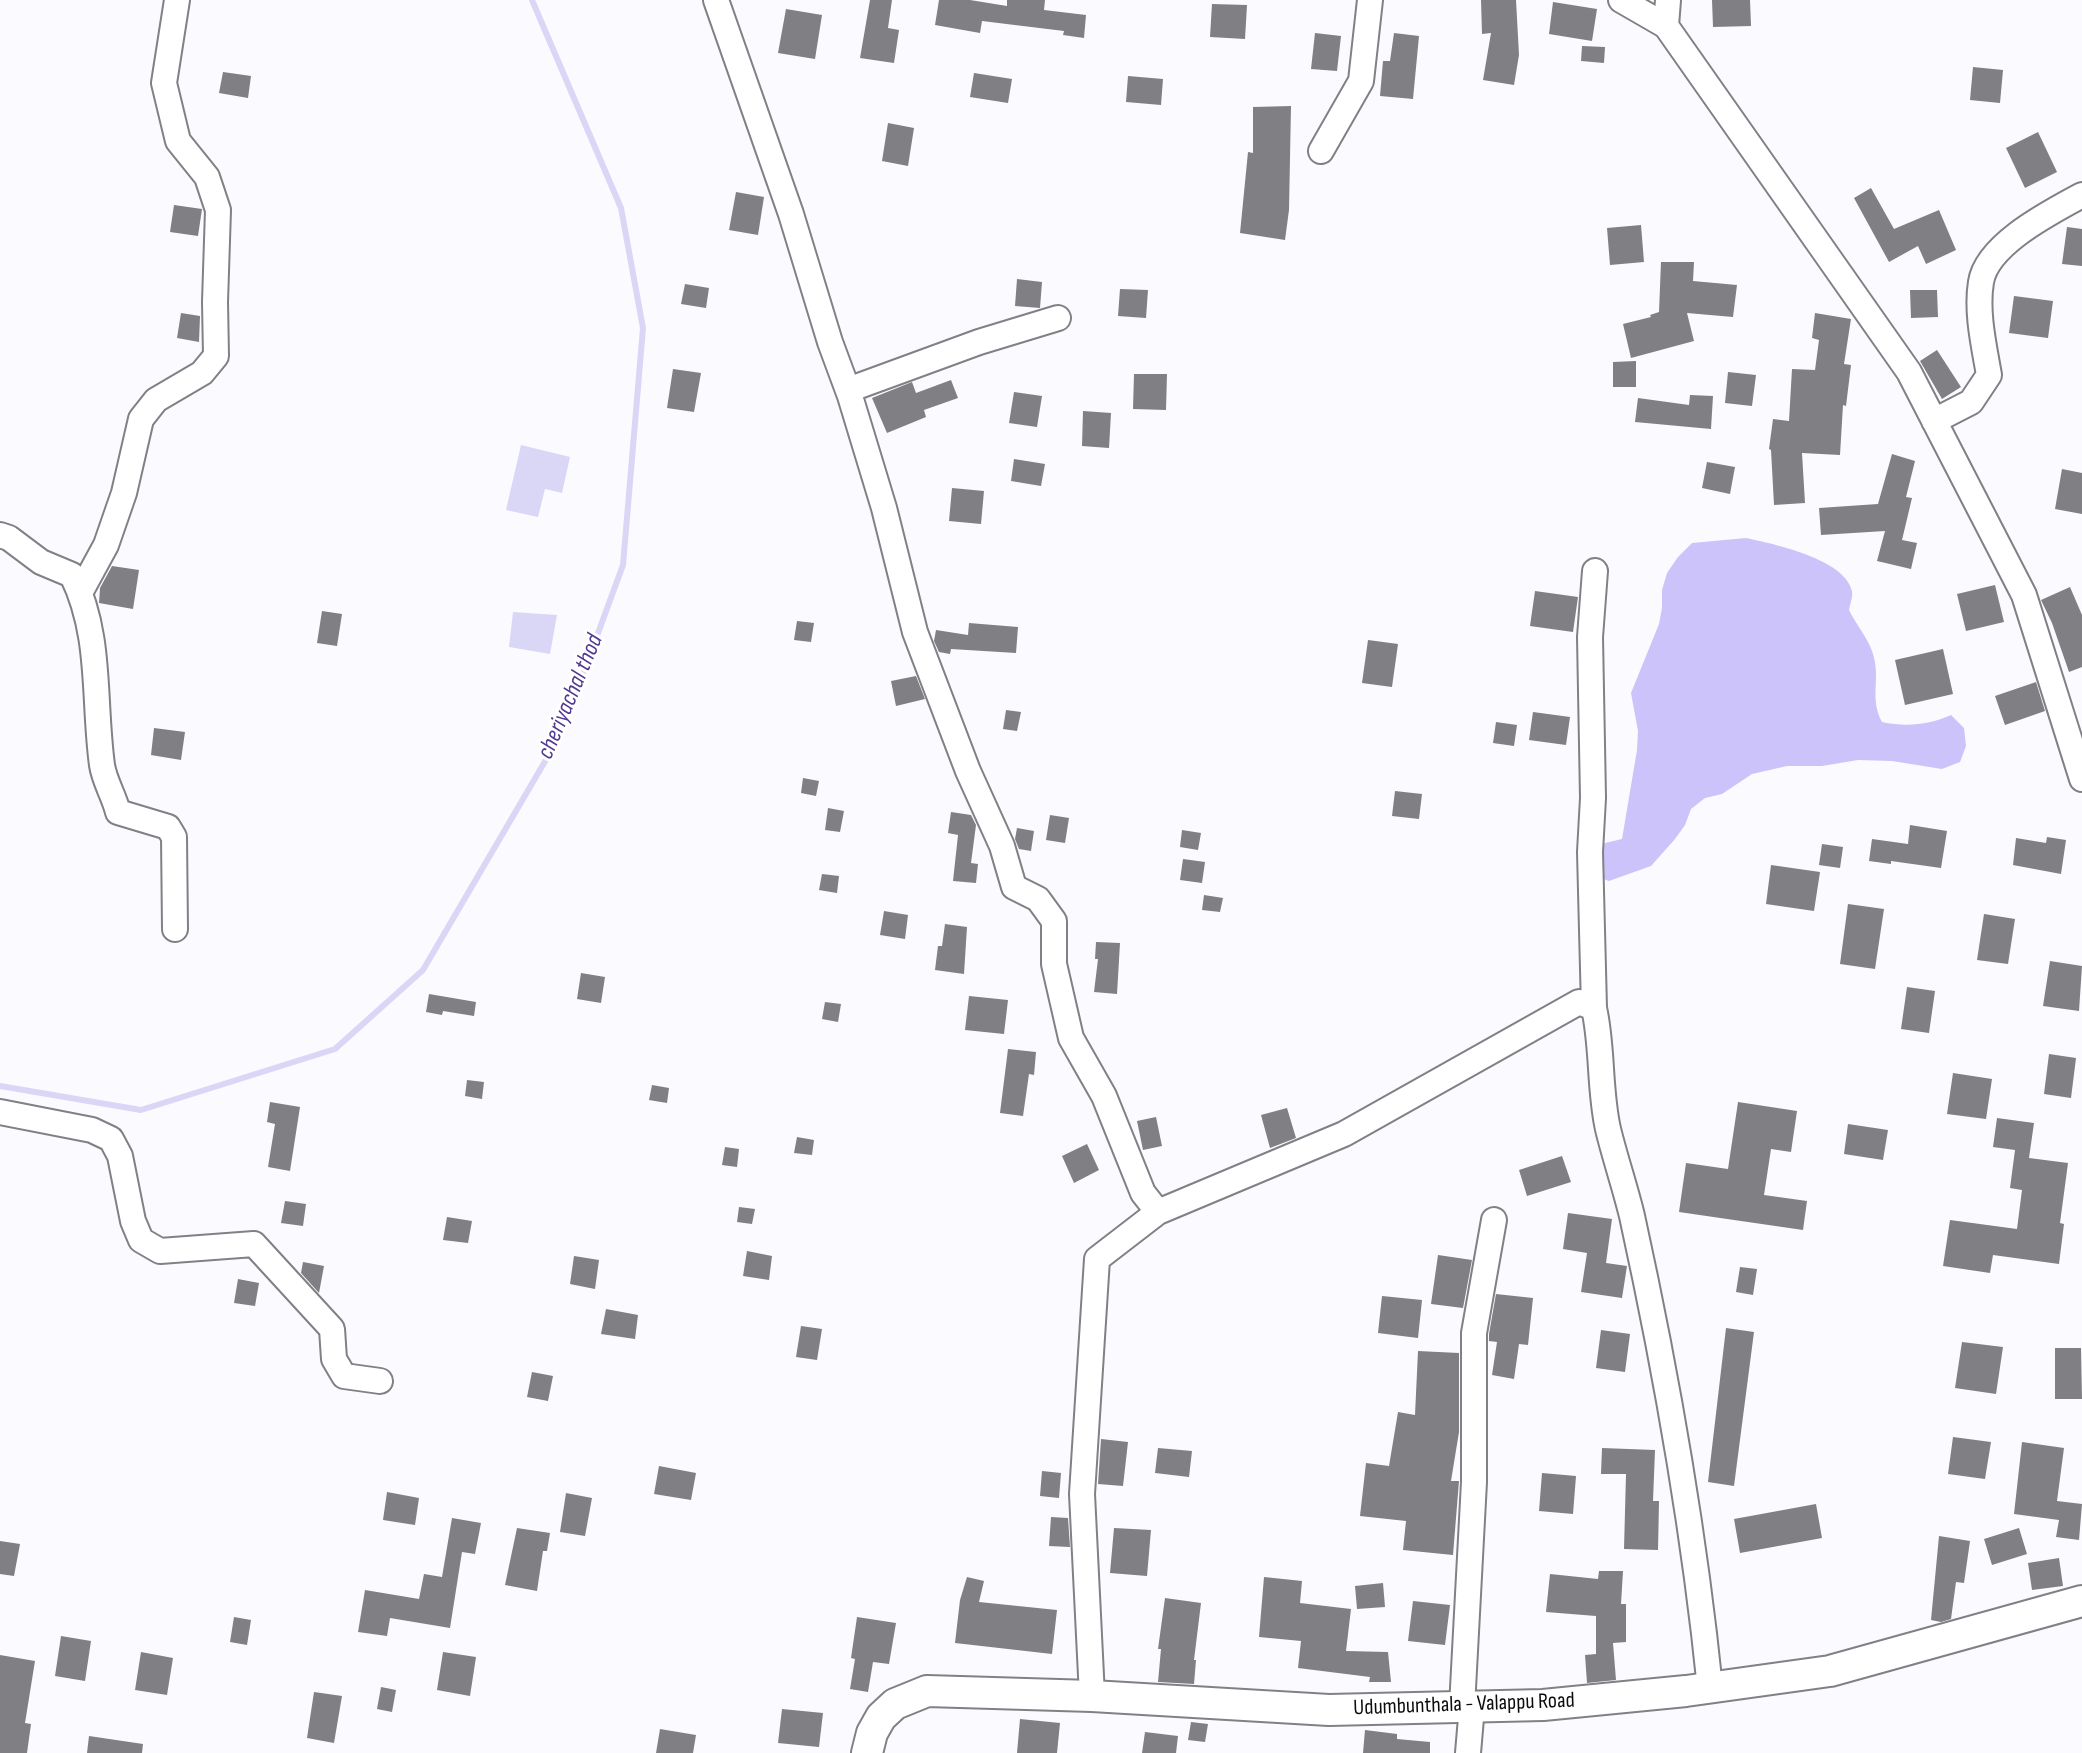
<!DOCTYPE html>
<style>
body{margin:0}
canvas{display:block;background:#fbfafe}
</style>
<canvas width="2082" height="1753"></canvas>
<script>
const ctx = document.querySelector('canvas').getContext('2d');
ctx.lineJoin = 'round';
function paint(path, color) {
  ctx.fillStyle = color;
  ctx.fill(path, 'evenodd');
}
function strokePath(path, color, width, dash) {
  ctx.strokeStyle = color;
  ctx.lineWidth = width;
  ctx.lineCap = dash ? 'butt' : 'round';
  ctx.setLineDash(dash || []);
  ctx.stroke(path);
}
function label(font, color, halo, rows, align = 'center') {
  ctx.font = font + ' "Sofia Sans Condensed",sans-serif';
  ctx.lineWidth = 6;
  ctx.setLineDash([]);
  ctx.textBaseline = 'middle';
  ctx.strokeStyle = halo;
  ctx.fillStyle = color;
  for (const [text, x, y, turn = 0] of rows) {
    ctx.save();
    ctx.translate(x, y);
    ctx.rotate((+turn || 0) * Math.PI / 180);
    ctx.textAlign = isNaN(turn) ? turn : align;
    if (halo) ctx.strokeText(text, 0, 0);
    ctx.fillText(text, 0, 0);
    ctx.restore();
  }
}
paint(new Path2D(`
 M1746,538c28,6 99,21 106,53 1,6 -2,13 -3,19 7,15 20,29 24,44 8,26 -4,43 9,68 24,5 47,3 69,-7l13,13 2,18 -6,16 -18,7 -50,-8 -34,-1 -36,6h-35l-35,8 -30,20 -17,4 -14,11 -6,16 -10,14 -24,27 -42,15 -8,-3 -2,-27 6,-8 17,-4 15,-89 1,-19 -7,-38 28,-69 3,-16v-18l5,-17 11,-16 14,-14z`), '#ccc3fb');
paint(new Path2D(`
 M521,445l49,12 -8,36 -17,-4 -7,28 -32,-7z
 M513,612l44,3 -7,39 -41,-7z`), '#dad6f6');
strokePath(new Path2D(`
 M0,1086l141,24 194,-61 88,-79 138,-236 62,-169 20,-237 -22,-120 -89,-208`), '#dad6f6', 6);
paint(new Path2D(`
 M870,0h22l-4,28 11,2 -5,33 -34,-5z
 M939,0h31l37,6v-6h38l-1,10 42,5 -2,23 -21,-3 1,-4 -82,-10 -2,12 -45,-8z
 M1481,0h35l3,55 -5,30 -31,-5 8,-47 -9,1z
 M1712,0h38l1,26 -38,1z
 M1553,2l44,7 -5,32 -43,-7z
 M1212,4l35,1 -2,34 -35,-2z
 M786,9l36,6 -7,44 -37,-6z
 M1315,33l26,3 -4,35 -26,-2z
 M1394,33l25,3 -6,63 -33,-3 3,-35h7z
 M1582,46l23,1 -1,16 -23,-2z
 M1973,67l30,3 -3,33 -30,-3z
 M223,72l28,4 -3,22 -29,-5z
 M974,73l38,6 -4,24 -38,-6z
 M1128,76l35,3 -2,26 -35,-3z
 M1291,106l-2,104 -4,30 -45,-7 8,-81 5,1v-46z
 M888,123l26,5 -6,38 -26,-5z
 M2038,132l19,40 -32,16 -19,-40z
 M1871,188l23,41 45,-19 17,40 -30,14 -8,-18 -29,16 -35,-64z
 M736,192l28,5 -6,38 -29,-5z
 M174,205l28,4 -4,27 -28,-4z
 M1641,225l3,37 -34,3 -3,-37z
 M2067,227l15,2v37l-20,-2z
 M1661,262h33l-1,19 44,4 -4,32 -46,-4 7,28 -63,17 -8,-34 28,-7 -1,-2 9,-3z
 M1017,279l25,3 -2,26 -25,-2z
 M685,284l24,4 -3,20 -25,-4z
 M1120,289l28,1 -2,28 -28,-2z
 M1910,290h27l1,27 -27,1z
 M2014,296l39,5 -5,37 -39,-5z
 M181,313l19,3 -1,26 -22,-4z
 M1815,313l36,6 -7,45 7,1 -5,41 -3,-1 -3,50 -38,-2 3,50 -31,2 -3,-55 -2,-1 4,-30 16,2 3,-52 23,1 4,-30 -7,-2z
 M1937,350l24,37 -19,12 -22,-38z
 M1636,361v26h-23v-25z
 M673,369l28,4 -7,39 -27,-4z
 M1728,372l28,3 -4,31 -27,-3z
 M1134,374h33l-1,36 -33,-1z
 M951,380l7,18 -34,12 2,7 -39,16 -15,-35 40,-16 4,11z
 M1014,392l28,4 -5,31 -28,-4z
 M1690,395l23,1 -2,33 -76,-7 3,-24 51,7z
 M1083,411l28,2 -2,35 -27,-2z
 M1892,454l23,7 -9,36 6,1 -10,42 15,3 -6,26 -34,-8 8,-30 -64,4 -2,-27 59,-4z
 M1014,459l31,5 -4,22 -30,-5z
 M1707,462l28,5 -5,27 -28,-6z
 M2062,469l20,4v41l-27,-5z
 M952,488l32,3 -3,33 -32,-3z
 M112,566l27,4 -6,39 -34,-6 1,-15z
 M1995,585l9,37 -38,9 -9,-37z
 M2070,587l12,28v52l-13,5 -17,-49 -11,-23z
 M1535,591l43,6 -5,35 -43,-6z
 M322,611l20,3 -5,32 -20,-3z
 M797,621l17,2 -3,19 -17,-2z
 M969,623l49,4 -2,26 -65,-4 -1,5 -11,-2 -5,-11 2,-11 32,5z
 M1368,640l30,4 -6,43 -30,-4z
 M1943,649l10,45 -48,11 -10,-45z
 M916,676l9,23 -29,7 -5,-25z
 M2036,682l9,29 -40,14 -10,-29z
 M1006,710l15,2 -4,19 -14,-2z
 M1533,712l37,5 -4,28 -37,-5z
 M1496,722l21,3 -3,21 -21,-3z
 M154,728l31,4 -4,28 -30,-5z
 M803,778l16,3 -3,15 -15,-3z
 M1395,791l27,3 -3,25 -27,-3z
 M828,808l16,3 -4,21 -15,-2z
 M951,812l20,3 5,10 -5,38 7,1 -2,19 -23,-2 5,-46 -10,-2z
 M1050,815l19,3 -4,25 -19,-3z
 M1910,825l37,6 -6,37 -50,-7v3l-22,-3 3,-22 36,5z
 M1017,828l17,3 -3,20 -12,-2 -4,-10z
 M1182,830l19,3 -3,17 -18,-3z
 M2047,837l19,3 -5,34 -48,-9 3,-27 30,5z
 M1822,844l21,3 -3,21 -21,-3z
 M1183,859l22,3 -3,21 -22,-3z
 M1771,865l49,7 -6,39 -48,-7z
 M822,874l17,2 -2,17 -18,-3z
 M1204,895l19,3 -3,14 -18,-2z
 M1848,904l36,5 -9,60 -35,-5z
 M884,911l24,4 -3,24 -25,-4z
 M1984,914l31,5 -7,45 -31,-4z
 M945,924l22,3 -3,47 -29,-4 3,-24h4z
 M1096,942l24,1 -3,51 -23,-2 4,-33h-3z
 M2050,961l32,5 -3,45 -36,-5z
 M581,973l24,4 -4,26 -24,-4z
 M1907,987l28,4 -6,42 -28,-4z
 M429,994l47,8 -2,14 -31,-5 -1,4 -16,-3z
 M969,996l39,4 -4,34 -39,-4z
 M825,1002l16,2 -3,18 -16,-3z
 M1008,1049l28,3 -2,23 -5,-1 -6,42 -23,-3z
 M2049,1054l27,4 -5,40 -27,-4z
 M1953,1073l39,6 -6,40 -39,-5z
 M467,1080l17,2 -2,17 -17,-3z
 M652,1085l17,3 -2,15 -18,-3z
 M270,1102l30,5 -10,64 -22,-4 7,-43 -8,-2z
 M1738,1102l59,9 -6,41 -20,-3 -7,46 43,6 -4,29 -124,-18 7,-49 42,6z
 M1287,1108l9,30 -26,10 -9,-33z
 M1156,1117l6,29 -19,4 -6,-29z
 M1997,1118l37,5 -5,35 39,5 -8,60 4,1 -5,40 -66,-9 -3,18 -47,-7 7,-46 67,9 5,-39 -12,-2 5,-38 -22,-3z
 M1848,1124l40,6 -5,30 -39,-6z
 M797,1137l17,3 -2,15 -18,-2z
 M1087,1144l12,26 -25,13 -12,-27z
 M725,1147l14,2 -2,18 -15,-2z
 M1562,1156l9,26 -44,14 -8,-26z
 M285,1201l21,3 -3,22 -22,-3z
 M739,1207l16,2 -3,15 -15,-2z
 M1568,1213l44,6 -6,44 21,3 -5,32 -41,-6 6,-39 -24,-4z
 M447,1217l25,4 -4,22 -25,-3z
 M747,1251l25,5 -3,24 -26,-4z
 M1438,1255l34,5 -9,48 -32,-4z
 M574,1256l25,4 -4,29 -25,-5z
 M303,1262l21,4 -5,27 -18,-20z
 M1740,1267l17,2 -4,26 -17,-3z
 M238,1279l21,4 -4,23 -21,-3z
 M1496,1294l37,4 -5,47 -9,-1 -5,35 -22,-4 5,-33 -8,-1v-7z
 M1382,1296l40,4 -4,38 -40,-5z
 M606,1309l32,6 -3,24 -34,-5z
 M801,1326l21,3 -5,31 -21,-3z
 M1726,1328l28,4 -20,154 -26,-4z
 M1601,1330l29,4 -5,38 -29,-4z
 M1962,1342l41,5 -7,47 -41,-6z
 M2055,1348h26l1,51h-27z
 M1418,1351l41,2v79l-8,49h8l-6,74 -50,-5 3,-29 -46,-5 6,-53 23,3 9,-54 17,3z
 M532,1372l21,4 -5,25 -21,-4z
 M1953,1437l38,5 -6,37 -37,-5z
 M1101,1439l27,3 -5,44 -25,-2z
 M2022,1442l42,6 -7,53 25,3 -3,36 -23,-3 3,-17 -45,-6z
 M1158,1448l34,3 -3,26 -34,-4z
 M1602,1448l53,2 -2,51h6l-1,49 -34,-1 2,-75h-25z
 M659,1466l37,7 -5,27 -37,-6z
 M1042,1471l19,2 -2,25 -19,-2z
 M1542,1473l34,3 -3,38 -34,-3z
 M387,1492l32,6 -4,27 -32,-5z
 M566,1493l26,5 -7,38 -25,-4z
 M1816,1504l6,34 -82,15 -6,-34z
 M1051,1517l17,1 2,29 -21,-1z
 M452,1518l29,5 -6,31 -13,-2 -12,76 -60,-10 -3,18 -29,-4 7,-42 54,9 5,-25 18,3z
 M517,1528l33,5 -3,18h-4l-6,40 -32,-6z
 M1114,1528l37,2 -4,46 -37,-3z
 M2019,1528l8,26 -35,11 -8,-26z
 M1939,1536l31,5 -6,42 -8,-1 -5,37 -10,3 -10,-2z
 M0,1541l20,3 -6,32 -14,-2z
 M2059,1558l4,28 -31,4 -4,-27z
 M1599,1571h24l-2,33h5v38l-13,1 3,37 -29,3 -2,-28 11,-1v-38l-50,-4 4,-38 48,5z
 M967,1577l17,4 -5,21 78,8 -5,44 -97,-11 5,-43z
 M1264,1577l38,4 -2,22 51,6 -5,42 42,1 3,30h-22l1,-5 -72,-9 3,-27 -42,-4z
 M1383,1583l2,24 -28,2 -2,-23z
 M1165,1598l36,5 -7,57h2l-2,24 -36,-2 3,-33h-3z
 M1413,1601l37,4 -5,40 -37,-4z
 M234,1617l17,3 -4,25 -17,-3z
 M857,1617l39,6 -7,41 -16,-2 -5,30 -18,-3 5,-30 -4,-1z
 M61,1636l30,5 -6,40 -30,-5z
 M141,1652l32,6 -6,37 -32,-5z
 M443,1652l33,5 -6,39 -33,-6z
 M0,1655l35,6 -10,62 6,1 -4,29h-27z
 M381,1687l15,3 -4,22 -15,-3z
 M314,1692l28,4 -8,47 -27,-5z
 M782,1709l41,4 -4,34 -41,-4z
 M1020,1719l40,4 -3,30h-40z
 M1191,1722l17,2 -3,18 -17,-2z
 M660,1729l36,6 -3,18h-37z
 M1365,1730l32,4v5l33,3v11h-67z
 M1145,1732l33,4 -2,17h-34z
 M89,1736l54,8 -1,9h-55z`), '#7f7f84');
const minor = new Path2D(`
 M716,0l75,214 39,128 20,54 34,112 31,124 53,139 34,75 12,41 24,12 16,22v43l17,74 33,58 39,97 15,19 -61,47 -15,235 10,202
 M1621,0l45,26 243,346 115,223 58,184
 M1666,26l2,-26
 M1321,151l40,-70 9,-81
 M848,390l131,-48 79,-24
 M1934,421l37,-19 18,-27c-5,-29 -13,-63 -8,-93 6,-38 70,-70 101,-87
 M0,535l9,3 32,24 31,13c30,61 21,124 30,190 2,15 12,31 16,47l50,15 6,10 1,92
 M81,591l25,-46 18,-52 17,-74 15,-19 46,-27 14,-17 -1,-54 3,-92 -11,-33 -29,-36 -14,-58 13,-83
 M1594,1008l-4,-156 3,-54 -3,-161 5,-66
 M0,1112l92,18 19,9 9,17 13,65 8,19 19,11 94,-7 78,85 2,30 10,17 36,5
 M1158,1212l186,-78 235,-132 15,6c9,40 5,81 14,121 7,29 17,58 24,87 34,155 62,314 78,472
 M1462,1707l12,-225v-149l20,-113
 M1468,1753l4,-47`);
const major = new Path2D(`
 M867,1753l5,-20 9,-16 14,-13 32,-13 165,5 237,14 214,-5 143,-14 144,-20 252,-70`);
strokePath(minor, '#818086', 28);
strokePath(major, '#818086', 34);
strokePath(minor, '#fff', 24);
strokePath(major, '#fff', 30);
label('22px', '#0c0c0e', '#fff', [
 ["Udumbunthala - Valappu Road",1464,1705,-2]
]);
label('italic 24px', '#523a93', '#fff', [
 ["cheriyachal thod",571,697,-67]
]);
</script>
